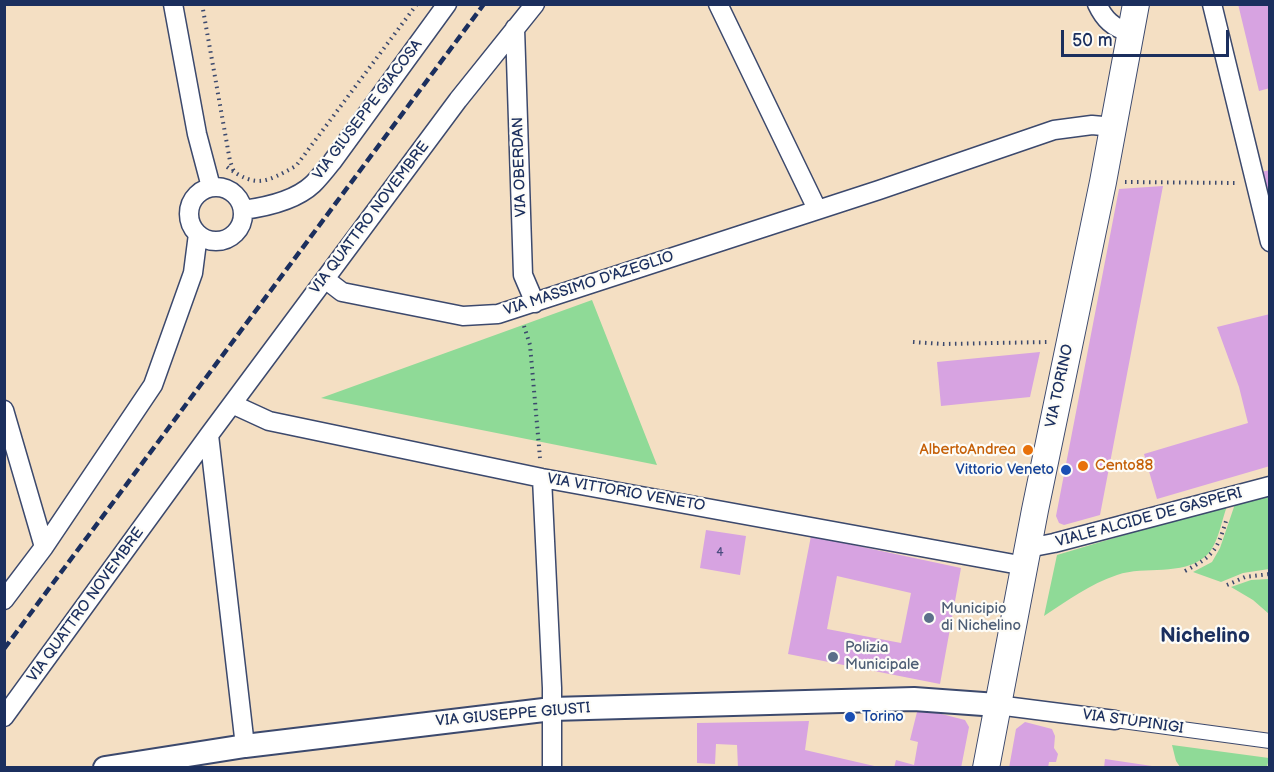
<!DOCTYPE html>
<style>
body{margin:0}
#map{position:relative;width:1274px;height:772px;overflow:hidden;background:#f4dfc3;font-family:"Balsamiq Sans",sans-serif}
canvas{display:block}
.frame{position:absolute;inset:0;border:6px solid #1b2f5e;pointer-events:none}
.scale{position:absolute;left:1061px;top:30px;width:168px;height:27px;box-sizing:border-box;border:3px solid #1b2f5e;border-top:0;padding-left:8px;font-size:18px;line-height:21px;white-space:nowrap;color:#1b2f5e;-webkit-text-stroke:4px #fdfcf7;paint-order:stroke}
</style>
<div id="map">
<canvas width="1274" height="772"></canvas>
<div class="frame"></div>
<div class="scale">50 m</div>
</div>
<script>
const ctx = document.querySelector('canvas').getContext('2d');
ctx.lineJoin = 'round';
function paint(path, color) {
  ctx.fillStyle = color;
  ctx.fill(path, 'evenodd');
}
function strokePath(path, color, width, dash) {
  ctx.strokeStyle = color;
  ctx.lineWidth = width;
  ctx.lineCap = dash ? 'butt' : 'round';
  ctx.setLineDash(dash || []);
  ctx.stroke(path);
}
function label(font, color, halo, rows, align = 'center') {
  ctx.font = font + ' "Balsamiq Sans",sans-serif';
  ctx.lineWidth = 4.5;
  ctx.setLineDash([]);
  ctx.textBaseline = 'middle';
  ctx.strokeStyle = halo;
  ctx.fillStyle = color;
  for (const [text, x, y, turn = 0] of rows) {
    ctx.save();
    ctx.translate(x, y);
    ctx.rotate((+turn || 0) * Math.PI / 180);
    ctx.textAlign = isNaN(turn) ? turn : align;
    if (halo) ctx.strokeText(text, 0, 0);
    ctx.fillText(text, 0, 0);
    ctx.restore();
  }
}
paint(new Path2D(`
 M592,300l65,165 -336,-67z
 M1269,492v77l-26,4 -22,9 -28,-10 19,-10 8,-14 15,-44z
 M1228,504c-7,16 -9,40 -22,52 -25,21 -60,9 -89,19 -27,9 -50,26 -73,41l13,-61z
 M1269,579v35l-16,-14 -22,-13 20,-7z
 M1172,745l97,13 -2,9h-87l-4,-6z`), '#8fda97');
paint(new Path2D(`
 M1238,4h32v84l-11,3z
 M1270,170v32l-9,-30z
 M1163,186l-63,329 -36,10 -5,-2 -3,-7 63,-327z
 M1270,314v152l-113,33 -13,-45 104,-31 -9,-36 -22,-60z
 M1040,352l-10,45 -89,9 -4,-44z
 M706,530l40,6 -6,39 -40,-7z
 M811,536l150,32 -21,116 -152,-30zM837,576l74,17 -10,50 -74,-14z
 M918,708l47,12 4,7 -8,41h-67l2,-8 18,5 4,-23 -8,-2z
 M809,721l-4,29 78,18h-145l-1,-23 -21,-1 -1,20 -18,-1v-40z
 M1025,722l27,7 3,7 -1,12 4,6 -2,8h-7l-1,6h-39l7,-39z
 M1105,759l47,7 -1,2h-47z`), '#d7a3e1');
const pedestrian = new Path2D(`
 M1115,720l155,21`);
const minor = new Path2D(`
 M173,4l24,130 14,53
 M718,4l99,205
 M1097,4c7,15 16,24 32,28
 M1212,4l58,238
 M515,28l8,247 12,28
 M189 214a27 27 0 1 1 54 0a27 27 0 1 1-54 0Z
 M243,210c23,-3 53,-10 70,-26 7,-7 13,-15 19,-22l115,-158
 M325,279l17,13 121,24 35,-2 381,-124 175,-60 38,-5 22,2
 M232,404l37,17 273,57 483,88
 M4,410l40,137
 M209,435l36,311
 M542,478l10,210v80
 M1028,548l26,-5 216,-57
 M4,600l40,-53 109,-162 40,-112 5,-39
 M997,705l118,15
 M4,717l205,-282 249,-335 77,-96`);
const tertiary = new Path2D(`
 M105,768l140,-22 307,-37 362,-10 83,6`);
const secondary = new Path2D(`
 M986,768l49,-258 68,-328 33,-178`);
strokePath(pedestrian, '#3c496d', 16);
strokePath(minor, '#3c496d', 21);
strokePath(tertiary, '#3c496d', 26);
strokePath(secondary, '#3c496d', 28);
strokePath(new Path2D(`
 M202,4l28,157 4,11
 M227,167c30,22 39,15 69,-1l121,-162
 M1125,182l112,1
 M524,326l6,19 10,113
 M913,342l30,2 105,-2
 M1185,571c30,-16 32,-21 42,-53
 M1227,585l18,-8 25,-3`), '#3c496d', 4, [1.5, 4.5]);
strokePath(pedestrian, '#fff', 14);
strokePath(minor, '#fff', 18);
strokePath(tertiary, '#fff', 22);
strokePath(secondary, '#fff', 26);
strokePath(new Path2D(`
 M4,649l480,-645`), '#1b2f5e', 4.5, [9, 4.5]);
for (const [x, y, r, color] of [
 [1028,450,6,"#e8710a"],
 [1083,466,6,"#e8710a"],
 [1066,470,6,"#1a4fb4"],
 [929,618,6,"#5c6f8a"],
 [833,657,6,"#5c6f8a"],
 [850,717,6,"#1a4fb4"]
]) {
  const dot = new Path2D();
  dot.arc(x, y, r, 0, 2 * Math.PI);
  ctx.fillStyle = color;
  ctx.fill(dot);
  strokePath(dot, '#fdfcf7', 2);
}
label('12px', '#4a4c7f', null, [
 ["4",720,553]
]);
label('15px', '#1b2f5e', '#fdfcf7', [
 ["VIA GIUSEPPE GIACOSA",368,110,-53],
 ["VIA OBERDAN",520,167,-92],
 ["VIA QUATTRO NOVEMBRE",370,218,-53],
 ["VIA MASSIMO D'AZEGLIO",589,284,-18],
 ["VIA TORINO",1060,386,-78],
 ["VIA VITTORIO VENETO",626,493,10],
 ["VIALE ALCIDE DE GASPERI",1149,518,-15],
 ["VIA QUATTRO NOVEMBRE",86,605,-54],
 ["VIA GIUSEPPE GIUSTI",513,715,-5],
 ["VIA STUPINIGI",1133,722,8]
]);
label('15px', '#c56008', '#fdfcf7', [
 ["AlbertoAndrea",1016,450],
 ["Cento88",1095,466,"left"]
], 'right');
label('15px', '#164399', '#fdfcf7', [
 ["Vittorio Veneto",1054,470],
 ["Torino",862,717,"left"]
], 'right');
label('15px', '#4e5e75', '#fdfcf7', [
 ["Municipio",941,609],
 ["di Nichelino",941,626],
 ["Polizia",845,648],
 ["Municipale",845,665]
], 'left');
label('bold 21px', '#1b2f5e', '#fdfcf7', [
 ["Nichelino",1205,637]
]);
</script>
